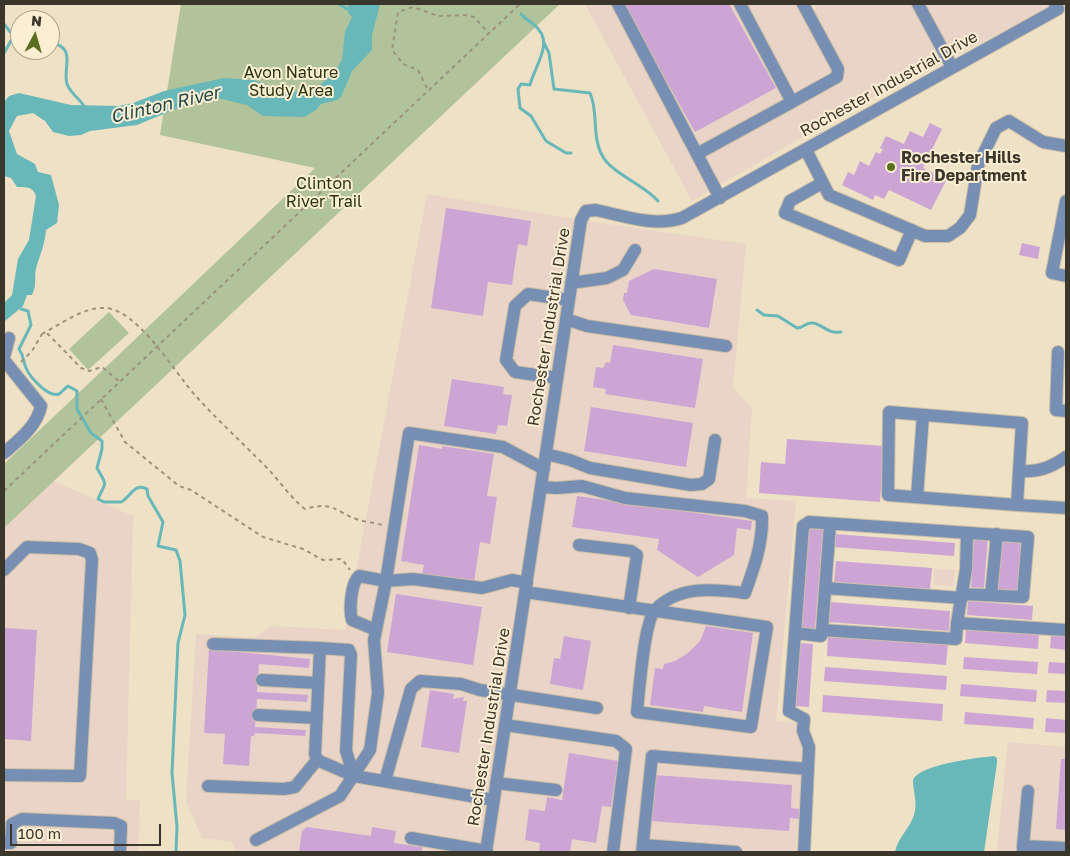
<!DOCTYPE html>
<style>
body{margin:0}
#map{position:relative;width:1070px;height:856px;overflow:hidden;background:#efe1c5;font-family:"Golos Text",sans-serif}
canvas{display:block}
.frame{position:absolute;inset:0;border:5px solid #3b362b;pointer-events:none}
.north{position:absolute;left:10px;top:10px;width:50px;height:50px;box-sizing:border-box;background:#fceed2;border:1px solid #afa48f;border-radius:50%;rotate:6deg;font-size:14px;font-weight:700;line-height:20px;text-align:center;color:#3b362b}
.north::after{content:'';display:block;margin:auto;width:18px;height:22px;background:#5a7020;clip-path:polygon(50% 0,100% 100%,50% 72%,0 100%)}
.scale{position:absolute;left:10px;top:824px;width:151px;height:22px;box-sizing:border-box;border:2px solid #3b362b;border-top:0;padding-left:6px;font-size:15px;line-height:18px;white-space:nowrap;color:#3b362b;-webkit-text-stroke:4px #fceed2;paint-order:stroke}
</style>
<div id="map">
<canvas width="1070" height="856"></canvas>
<div class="frame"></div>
<div class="north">N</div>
<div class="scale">100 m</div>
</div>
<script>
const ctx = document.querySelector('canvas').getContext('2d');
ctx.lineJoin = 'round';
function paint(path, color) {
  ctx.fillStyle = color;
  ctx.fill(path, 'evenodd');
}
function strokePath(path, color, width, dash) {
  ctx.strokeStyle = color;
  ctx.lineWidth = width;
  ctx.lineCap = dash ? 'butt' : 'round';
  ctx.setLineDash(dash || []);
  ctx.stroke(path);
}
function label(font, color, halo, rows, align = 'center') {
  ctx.font = font + ' "Golos Text",sans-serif';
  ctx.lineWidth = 4;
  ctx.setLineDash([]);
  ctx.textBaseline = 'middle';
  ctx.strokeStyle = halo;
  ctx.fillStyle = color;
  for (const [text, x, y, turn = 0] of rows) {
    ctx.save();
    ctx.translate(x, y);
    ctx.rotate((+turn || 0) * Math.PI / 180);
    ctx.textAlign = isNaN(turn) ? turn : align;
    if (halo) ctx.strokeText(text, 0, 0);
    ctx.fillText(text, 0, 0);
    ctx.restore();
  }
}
paint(new Path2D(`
 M585,4h224l6,9v-9h243l-188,94 -178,103z
 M427,194l154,26 165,24 -13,144 19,20 -6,90 50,3 -20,220 28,3 -8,128h-560l-4,-10 -30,-4 -16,-37 10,-167 58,4 17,-12 74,4z
 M53,481l80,35 -7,284 14,1 -2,51h-134v-324z
 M934,569l21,1 -2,16 -20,-1z
 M1008,742l58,5v105h-69z`), '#e9d4c7');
paint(new Path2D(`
 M181,4h379l-556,524v-64l311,-296 -155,-33z
 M109,312l20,21 -41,37 -19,-21z`), '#b0c39a');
paint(new Path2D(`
 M348,4h32l-8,31v15l-20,21 -11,26 -4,3 -16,4 -5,6 -12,7 -41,-1 -16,-11 -25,-6 -14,1 -20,4 -51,21 -47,6 -9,4 -12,1 -16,-4 -8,-11 -12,-8 -16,3 -8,15 8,23 18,10 3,8 13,3 8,30 -2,18 -11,7c-1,13 -5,23 -9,35 -4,11 1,18 -5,30h-5l-4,11 -19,16v-19l8,-8 6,-36 11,-19 7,-44c-4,-11 -11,-8 -19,-9l-6,-9 -7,-2v-74l5,-6 10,-3 52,12 47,1 15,-3 31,-12 60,-13 30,2 22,10 12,2 15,-1 18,-7 14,-12 7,-12 3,-28 7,-15 -4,-4z
 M994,756l3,2v5l-13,89h-89c3,-15 14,-22 19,-37 4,-13 -1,-23 -1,-35 7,-16 64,-22 81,-24z`), '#68b8ba');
strokePath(new Path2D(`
 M339,4l8,5
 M521,14c5,6 13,9 18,16 13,15 -5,38 -9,55l-9,-1 -3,5 2,19 11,8 15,25 20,12h5
 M4,24l7,9 9,4
 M50,42c28,6 12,26 17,42 4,10 12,14 17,22
 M544,43l5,10 5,36 36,4c9,20 1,44 13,64 9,16 43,29 55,44
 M4,53l8,-14 4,-3
 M21,309l7,2 3,14 -12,24c5,7 4,12 7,19 4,9 22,30 33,26 3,-2 6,-6 9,-8l9,5v18l14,24 11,8v8l-5,19c11,20 9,12 1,31l6,3h17c10,-5 13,-20 26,-13l1,7 15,26 -5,24 18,4 4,11 5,54 -7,28 -6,130 5,54 -1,25
 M757,310l7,5 14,1 19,12c7,0 8,-6 16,-5 11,2 14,11 28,9`), '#68b8ba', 3);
paint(new Path2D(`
 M623,4h106l47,84 -81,44z
 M930,123l12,6 -19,39 24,11 -16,31 -42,-20 -5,9 -9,-4 -2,5 -31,-15 6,-13 6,3 6,-14 9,5 7,-14 4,2 3,-5 -3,-1 6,-12 18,8 6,-13 13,6z
 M446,208l85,13 -4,25 -9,-2 -6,41 -24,-3 -5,34 -52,-8z
 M1022,243l18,4 -2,12 -19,-4z
 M654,269l63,10 -8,49 -78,-13 -8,-15 1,-7h3l2,-12z
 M613,345l90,14 -8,49 -90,-14 1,-5 -13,-2 3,-20 7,1 3,-6 4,1z
 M452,379l52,8 -1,7 9,1 -5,31 -9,-1 -2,9 -52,-8z
 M591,407l102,16 -7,44 -102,-16z
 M787,439l97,7 -4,56 -121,-9 2,-31 24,2z
 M419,445l23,4v-3l52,8 -7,42 10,1 -7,47 -10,-2 -6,40 -52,-8 2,-9 -23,-4z
 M577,496l175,25 -1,9 -14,-2 -3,27 -36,22 -41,-27 2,-11 -87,-12z
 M808,528l15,1 -8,100 -14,-2z
 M834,534l121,9 -1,13 -121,-9z
 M974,537l14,1 -4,50 -13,-1z
 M1002,538l19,1 -3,52 -20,-1z
 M836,561l96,7 -2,21 -96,-7z
 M396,594l86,13 -9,58 -86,-13z
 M968,601l65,5 -1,14 -65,-5z
 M830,602l120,9 -1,20 -121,-9z
 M706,626l47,7 -11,79 -38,-6 -1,6 -53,-7 5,-37 8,1 1,-5 11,-3 13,-8 12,-12z
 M4,628l33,2 -6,111 -27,-2z
 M966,629l73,5 -1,15 -73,-6z
 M1051,634l15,1v15l-16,-2z
 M828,635l120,10 -2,20 -119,-9z
 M564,636l27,5 -8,49 -33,-6 4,-26 6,1z
 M799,643l14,1 -4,63 -14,-1z
 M209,649l101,10 -1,9 -50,-4 -2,28 51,3 -1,7 -50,-3 -2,28 51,3 -1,6 -50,-3 -1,3h-3l-2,30 -26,-2 2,-30 -21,-1z
 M964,657l74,5 -1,12 -74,-5z
 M1049,662l17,1v11l-18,-1z
 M825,667l122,9 -1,14 -122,-9z
 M961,684l76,6 -1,12 -76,-6z
 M430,690l24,4 -1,5 11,-2 -1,4h4l-8,52 -38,-6z
 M1047,690l19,1v12l-20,-1z
 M823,695l120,9 -1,17 -120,-9z
 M965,712l69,6 -1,11 -69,-5z
 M1046,718l20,2v13l-21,-1z
 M569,753l49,8 -7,46 -9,-1 -6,37 -24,-4 -2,13h-31l1,-9 -15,-3 4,-31 16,2 2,-14 15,3z
 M1061,759h5v71l-10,-1z
 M654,775l138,10 -1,23 9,1v10l-10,-1 -1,13 -139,-10z
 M307,827l64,9 1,-9 24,4 -2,12 28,4v5h-123l3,-21z`), '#cca5d5');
const minor = new Path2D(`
 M618,4l102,194
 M740,4l52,98 45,-25 1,-8 -35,-65
 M918,4l34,63
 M806,150l23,45 96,41h23l12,-8 10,-13 8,-50 18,-37 13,-7 34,21 23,4
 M697,154l95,-52
 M822,183l-32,18 -5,12 114,47 13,-30
 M1066,201l-14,72 14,3
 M571,283l36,-5 16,-8 12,-20
 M566,319l21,7 139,20
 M1058,352l-2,58 10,1
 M4,357l5,-19
 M4,360l37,46c-4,20 -22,34 -37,47
 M557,378l-42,-6 -9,-12 9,-54 13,-12 41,6
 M546,454l24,6 20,8 101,17 11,-1 7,-5 6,-39
 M1066,457c-16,11 -27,15 -47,14l-2,34 49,3
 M917,497l6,-82
 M1017,505l-129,-10 1,-83 133,11 -3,48
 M579,545l52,6 6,4 -8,53
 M4,570l23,-23 52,2 11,4 2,7 -12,216 -76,-1
 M825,588l137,10
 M525,592l242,35 -16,100 -114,-15c2,-19 7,-90 18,-102 23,-25 59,-21 90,-17 9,-25 18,-50 17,-77l-17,-5 -120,-13 -43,-12 -25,2 -16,-1
 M991,595l6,-61
 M957,623l9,-54 1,-34
 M376,630l-24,-10c-3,-10 -1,-37 7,-44l27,5 23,-148 94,14 41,22
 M822,630l8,-105
 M795,633l8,-107 6,-4 219,15 -5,60 -60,-3
 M213,644l107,4
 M262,680l56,3
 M258,715l59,3
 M505,725l111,16 10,8 -13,103
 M354,776l-8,-25 5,-96 -2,-5 -29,-2 -5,106 2,6 37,16 140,24
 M385,781l26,-92 9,-8 41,3 19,6 117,18
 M496,783l60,7
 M208,786l76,3 11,-2 22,-27
 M411,838l76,13
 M256,840l84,-44 30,-46 8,-57 -4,-53 12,-59 27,-2 69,9 30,-8 15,3
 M4,843h7l1,-19 10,-5 92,4 7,3 -1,26
 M643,845l93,7
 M1023,846l5,-55
 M486,852l95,-632 5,-9 10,-1c28,6 58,17 86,8l376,-209 -3,-5
 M642,852l10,-96 156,13
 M804,852l5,-105 -6,-16 1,-12 -15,-8 6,-78 26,3 1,-6 134,9 1,-16 109,7
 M1023,852v-6l43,2`);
strokePath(minor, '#cbbfa6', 14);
strokePath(new Path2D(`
 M427,88l-9,-18 -15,-6 -11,-14 6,-38 15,-5 25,9 28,-1 8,2 15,16
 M42,334c19,-10 41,-27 63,-26 32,1 69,63 89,86 24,27 50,50 75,76 12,13 22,28 36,39 30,-8 28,2 54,11 7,2 16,3 24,5
 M21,362l11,-11 10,-17h6l33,34 8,3 13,-4 18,15
 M101,399l24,43 54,44 12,4 72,47 40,12 20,11 19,-1 8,11
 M4,491l516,-487`), '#9c927e', 2, [4, 4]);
strokePath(minor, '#788fb4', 12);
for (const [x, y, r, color] of [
 [891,167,5,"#5a7020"]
]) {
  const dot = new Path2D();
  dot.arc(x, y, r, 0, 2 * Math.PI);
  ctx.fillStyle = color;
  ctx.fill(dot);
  strokePath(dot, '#fceed2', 2);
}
label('16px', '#26350d', '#fceed2', [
 ["Avon Nature",291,73],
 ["Study Area",291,91],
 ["Clinton",324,184],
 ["River Trail",324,202]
]);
label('16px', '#3b362b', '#fceed2', [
 ["Rochester Industrial Drive",889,84,-29],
 ["Rochester Industrial Drive",549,327,-81],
 ["Rochester Industrial Drive",489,727,-81]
]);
label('bold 16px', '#3b362b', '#fceed2', [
 ["Rochester Hills",901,158],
 ["Fire Department",901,176]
], 'left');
label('italic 18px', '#214748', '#fceed2', [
 ["Clinton River",165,105,-13]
]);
</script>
